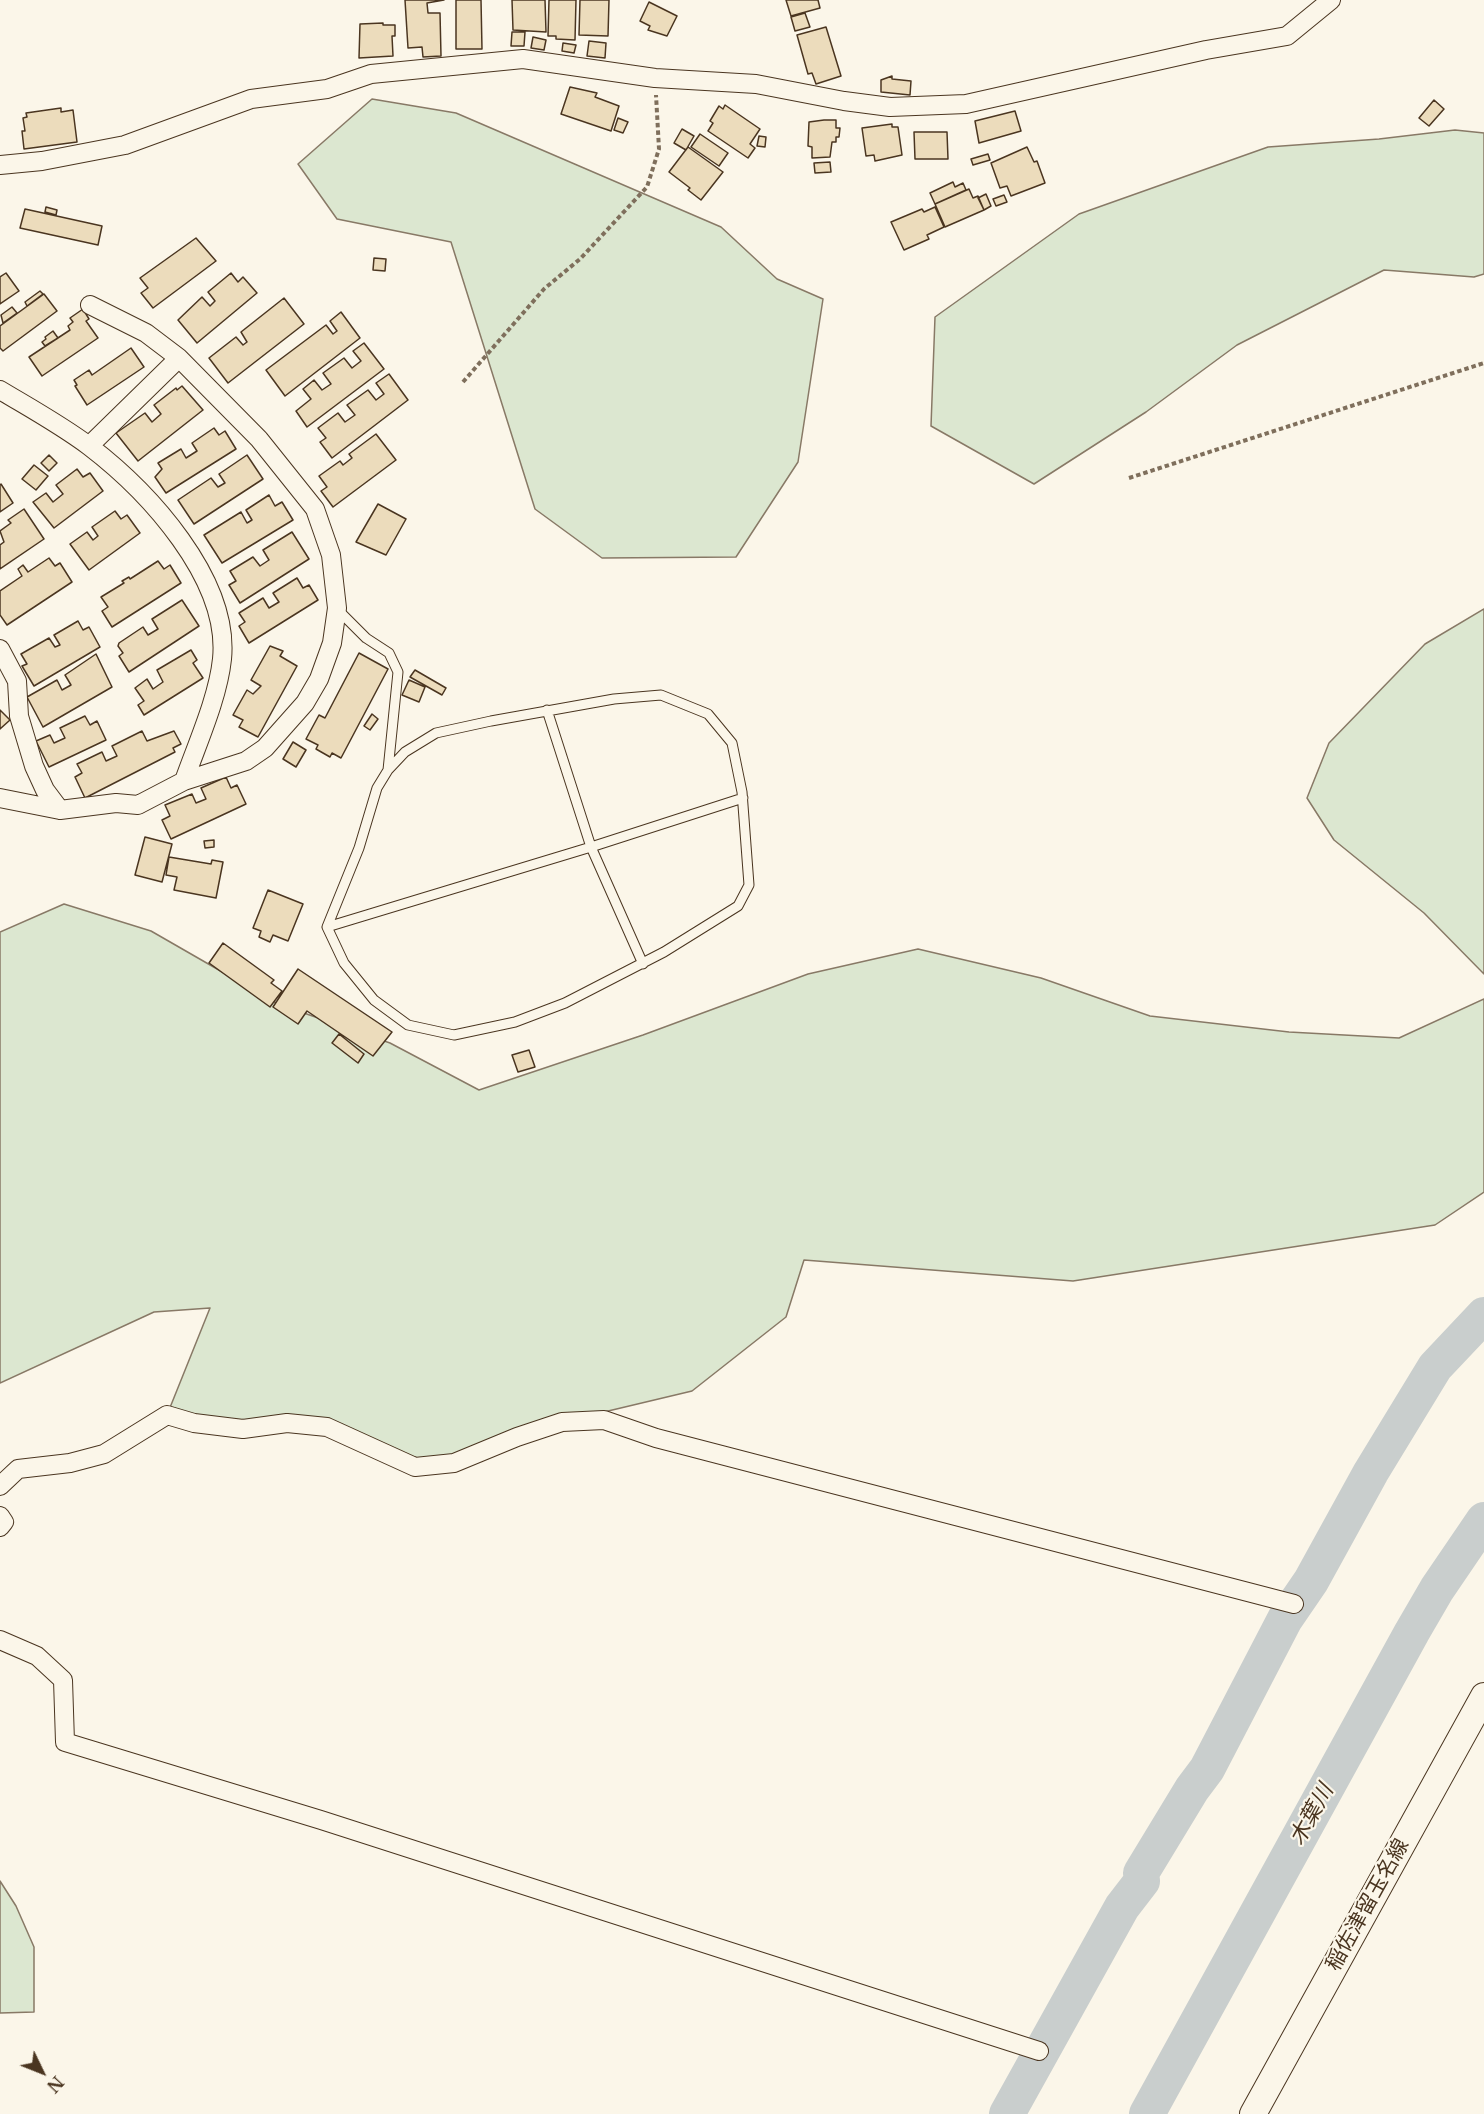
<!DOCTYPE html>
<meta charset="utf-8">
<style>
body{margin:0}
#map{position:relative;width:1484px;height:2114px;overflow:hidden;background:#fbf6e9;font-family:"Libre Baskerville",serif}
canvas{display:block}
.north{position:absolute;left:12px;top:2042px;width:60px;height:60px;-webkit-text-stroke:4px #fbf6e9;paint-order:stroke;rotate:133deg;font-size:16px;font-weight:700;line-height:24px;text-align:center;color:#4a3520}
.north::after{content:'';display:block;margin:auto;width:21px;height:27px;background:#4a3520;clip-path:polygon(50% 0,100% 100%,50% 72%,0 100%)}
</style>
<div id="map">
<canvas width="1484" height="2114"></canvas>
<div class="north">N</div>
</div>
<script>
const ctx = document.querySelector('canvas').getContext('2d');
ctx.lineJoin = 'round';
function paint(path, color) {
  ctx.fillStyle = color;
  ctx.fill(path, 'evenodd');
}
function strokePath(path, color, width, dash) {
  ctx.strokeStyle = color;
  ctx.lineWidth = width;
  ctx.lineCap = dash ? 'butt' : 'round';
  ctx.setLineDash(dash || []);
  ctx.stroke(path);
}
function label(font, color, halo, rows, align = 'center') {
  ctx.font = font + ' "Libre Baskerville","Noto Sans JP",serif';
  ctx.lineWidth = 4.5;
  ctx.setLineDash([]);
  ctx.textBaseline = 'middle';
  ctx.strokeStyle = halo;
  ctx.fillStyle = color;
  for (const [text, x, y, turn = 0] of rows) {
    ctx.save();
    ctx.translate(x, y);
    ctx.rotate((+turn || 0) * Math.PI / 180);
    ctx.textAlign = isNaN(turn) ? turn : align;
    if (halo) ctx.strokeText(text, 0, 0);
    ctx.fillText(text, 0, 0);
    ctx.restore();
  }
}
const green = new Path2D(`
 M372,99l84,14 265,114 56,52 46,20 -25,163 -62,95 -134,1 -67,-49 -84,-267 -114,-23 -39,-55z
 M1455,130l29,3v141l-10,3 -90,-7 -147,75 -91,67 -112,72 -103,-58 4,-109 144,-103 189,-67 111,-8z
 M1484,609v365l-60,-61 -90,-73 -27,-42 22,-55 96,-99z
 M64,904l87,27 127,73 112,39 89,47 164,-55 165,-61 110,-25 123,29 109,38 139,16 110,6 85,-39v193l-49,33 -362,56 -269,-21 -18,57 -94,74 -130,31 -147,45 -88,-40 -160,-12 43,-107 -56,4 -154,71v-451z
 M0,1881l16,25 18,41v65l-34,1z`);
paint(green, '#dce7d0');
strokePath(green, '#887966', 1.5);
strokePath(new Path2D(`
 M1007,2114l115,-207 20,-26 -1,-8 51,-84 15,-20 78,-150 26,-38 60,-109 64,-105 49,-52
 M1147,2114l265,-482 25,-43 47,-69`), '#c9cecd', 36);
const building = new Path2D(`
 M405,0h39l-17,3 1,10h12l1,43 -18,1 -1,-10 -14,1z
 M456,0h25l1,49h-26z
 M512,0h33l1,32 -33,-2z
 M549,0h27l-1,40 -19,-1v-3h-8z
 M580,0h29l-1,36 -29,-1z
 M786,0h32l2,8 -29,8z
 M649,2l28,14 -10,20 -19,-6 2,-4 -10,-5z
 M805,13l5,14 -15,4 -4,-14z
 M383,23v2h12v11h-3l1,20 -34,2 1,-34z
 M826,27l15,49 -25,8 -4,-11 -4,1 -11,-39z
 M512,32h13l-1,14h-13z
 M533,37l13,3 -2,10 -13,-2z
 M589,41l17,2 -1,15 -18,-2z
 M563,43l13,2 -2,8 -12,-2z
 M892,76v3l19,2 -1,14 -29,-3v-12z
 M570,87l27,6 -2,4 24,9 -8,25 -50,-17z
 M1434,100l10,9 -15,17 -10,-8z
 M725,105l35,24 -10,15 5,4 -7,10 -40,-27 5,-8 -3,-2 9,-15 4,3z
 M61,108v4l12,-2 4,32 -53,7 -2,-18h3l-2,-13 4,-1 -1,-4z
 M1015,111l6,20 -42,12 -4,-22z
 M618,118l10,4 -5,11 -9,-3z
 M824,120h12v8h4l-1,9h-3v5h-4l-2,15 -18,1v-11l-4,-1 1,-24z
 M892,124v3h6l4,28 -27,6 -1,-6 -8,1 -4,-28z
 M682,129l12,7 -8,14 -12,-7z
 M914,132h33l1,27h-33z
 M700,134l28,19 -9,13 -28,-19z
 M759,136l7,1 -1,10 -8,-1z
 M688,147l35,25 -22,28 -13,-10 2,-2 -21,-16z
 M1027,147l7,15 3,-1 8,22 -34,13 -4,-10 -7,2 -9,-25z
 M988,154l2,6 -17,5 -2,-6z
 M830,162l1,10 -16,1 -1,-10z
 M953,182l2,5 8,-4 3,7 -31,14 -5,-11z
 M969,189l4,9 5,-2 6,14 -39,17 -10,-23z
 M986,194l5,12 -7,4 -6,-12z
 M1004,195l3,7 -11,4 -3,-7z
 M46,207l11,3 -1,5 -11,-3z
 M935,207l9,20 -17,8 2,4 -25,11 -13,-28 31,-13 2,3z
 M25,209l77,17 -4,19 -78,-17z
 M196,238l20,23 -63,47 -12,-15 7,-5 -8,-10z
 M374,258l12,1 -1,12 -12,-1z
 M6,273l13,18 -19,13v-27z
 M231,273l7,9 5,-5 14,16 -60,50 -19,-23 24,-23 8,9 5,-5 -7,-9z
 M40,291l3,3 -16,12 -2,-4z
 M44,294l13,17 -54,40 -3,-3v-22z
 M284,298l20,26 -76,59 -19,-25 27,-21 7,8 4,-3 -6,-10z
 M12,307l5,6 -14,10 -2,-8z
 M83,309l6,10 -3,2 12,17 -56,38 -13,-19 41,-27 -2,-4 5,-4 -3,-4z
 M341,312l19,26 -75,58 -19,-26 60,-45 7,9 4,-3 -7,-10z
 M53,331l5,7 -13,8 -3,-4 4,-3 -1,-2z
 M364,343l20,26 -77,58 -11,-16 15,-12 -8,-10 11,-9 8,10 9,-6 -8,-11 21,-15 8,10 9,-7 -8,-10z
 M131,348l13,19 -57,38 -12,-19 2,-1 -3,-5 15,-10 3,5z
 M389,374l19,26 -76,58 -12,-16 6,-4 -8,-10 20,-15 7,9 10,-7 -8,-10 21,-15 8,10 8,-6 -8,-11z
 M182,386l21,24 -65,51 -22,-28 29,-20 7,9 9,-8 -7,-9 22,-17 1,2z
 M214,428l5,7 6,-4 11,18 -70,44 -11,-16 7,-8 -4,-6 23,-14 5,9 11,-7 -5,-8z
 M376,434l20,26 -63,47 -12,-16 6,-4 -8,-11 21,-15 3,4 9,-7 -3,-4z
 M49,455l8,8 -8,8 -8,-8z
 M247,455l16,24 -69,45 -16,-24 33,-22 7,9 7,-4 -6,-9z
 M34,465l14,11 -12,14 -14,-11z
 M77,469l6,8 7,-4 13,18 -49,37 -21,-26 13,-9 7,9 10,-8 -7,-9z
 M1,484l12,19 -13,9v-27z
 M269,495l6,11 7,-4 11,18 -71,43 -18,-28 37,-23 6,11 5,-3 -6,-10z
 M378,504l28,15 -20,36 -30,-13z
 M24,509l20,30 -44,30v-24l4,-3 -4,-11 11,-8 -3,-3z
 M115,511l6,8 6,-4 13,18 -51,37 -19,-26 17,-12 6,8 5,-4 -6,-9z
 M292,532l17,27 -69,44 -11,-18 7,-4 -6,-10 23,-14 7,9 9,-6 -6,-10z
 M49,558l6,8 5,-3 12,19 -65,43 -7,-10v-24l22,-15 -4,-7 5,-4 5,7z
 M158,561l6,8 6,-4 11,18 -69,44 -10,-16 6,-4 -7,-10 23,-14 -2,-2 7,-4 1,2z
 M297,578l6,10 6,-3 9,15 -69,43 -10,-17 6,-4 -6,-9 24,-15 6,10 10,-6 -6,-9z
 M182,600l17,26 -70,46 -10,-16 4,-3 -5,-7 1,-3 24,-16 5,8 10,-6 -6,-10z
 M78,621l5,9 6,-3 11,20 -66,39 -12,-20 5,-2 -6,-10 28,-16 6,9 5,-2 -6,-10z
 M270,646l13,5 -3,5 17,10 -39,71 -19,-10 4,-7 -10,-5 14,-25 6,4 8,-8 -10,-6z
 M191,650l6,10 -4,3 10,15 -59,37 -6,-10 6,-4 -9,-13 12,-9 6,10 10,-7 -6,-12z
 M359,653l29,16 -47,89 -9,-5 -2,4 -14,-8 2,-4 -12,-6 13,-24 6,3z
 M96,654l16,33 -69,40 -16,-30 30,-17 5,10 9,-5 -6,-10z
 M415,670l31,18 -4,7 -32,-18z
 M409,680l16,7 -6,15 -17,-7z
 M0,710l10,10 -10,9z
 M372,714l6,5 -8,11 -6,-4z
 M85,716l5,9 7,-4 9,19 -57,27 -13,-26 14,-6 4,8 11,-5 -5,-10z
 M142,731l5,10 27,-10 7,13 -8,4 2,4 -90,46 -10,-21 7,-4 -5,-9 25,-12 4,9 11,-5 -5,-10z
 M293,742l13,8 -10,17 -13,-8z
 M226,777l5,11 6,-3 9,19 -75,35 -9,-19 8,-4 -5,-11 27,-11 4,9 10,-4 -5,-11z
 M145,837l27,7 -10,38 -27,-7z
 M214,840v7l-9,1 -1,-7z
 M169,857l42,7 1,-4 11,2 -7,36 -42,-8 3,-13 -11,-2z
 M268,890l35,14 -15,37 -15,-6 -3,7 -11,-5 2,-6 -8,-3z
 M223,943l51,37 -3,3 11,8 -12,16 -61,-44z
 M298,969l94,63 -19,24 -66,-45 -9,13 -25,-17z
 M339,1034l25,20 -6,9 -26,-20z
 M529,1050l6,17 -17,5 -6,-17z`);
paint(building, '#ecdcbc');
strokePath(building, '#4a3520', 1.5);
const lane = new Path2D(`
 M338,610l28,28 23,15 9,19 -10,98
 M661,695l47,19 24,29 10,49 7,93 -11,21 -74,46 -99,51 -50,19 -61,13 -46,-10 -34,-25 -30,-37 -17,-36 32,-79 18,-60 11,-18 17,-18 31,-19 55,-12 123,-22z
 M547,710l44,137 152,-49
 M327,927l264,-80 52,117`);
const street = new Path2D(`
 M0,165l42,-4 83,-16 126,-46 76,-10 44,-15 152,-15 132,19 101,6 88,17 46,6 76,-3 240,-54 81,-14 44,-36
 M0,390c30,18 61,35 89,56 59,45 141,133 133,213 -4,39 -25,85 -38,122
 M89,446l90,-88
 M0,649l17,32 2,35 15,50 11,24 15,20
 M0,798l60,12 56,-7 22,2 46,-24 62,-20 19,-13 40,-45 14,-24 13,-36 5,-35 -6,-53 -16,-46 -56,-70 -80,-81 -33,-25 -56,-28
 M0,1486l18,-17 52,-6 34,-9 63,-39 27,8 49,6 44,-6 40,4 88,40 39,-4 63,-26 45,-15 42,-2 52,18 638,166
 M0,1516l4,6 -4,5
 M0,1640l37,16 26,24 2,62 256,78 718,231`);
const secondary = new Path2D(`
 M1253,2114l231,-418`);
strokePath(lane, '#4a3520', 11);
strokePath(street, '#4a3520', 20);
strokePath(secondary, '#4a3520', 28);
strokePath(new Path2D(`
 M463,382l81,-93 36,-30 67,-72 12,-38 -3,-54
 M1129,478l355,-115`), '#7f6f5c', 4, [4.5, 3]);
strokePath(lane, '#fbf6e9', 9);
strokePath(street, '#fbf6e9', 18);
strokePath(secondary, '#fbf6e9', 26);
label('21px', '#4a3520', '#fbf6e9', [
 ["稲佐津留玉名線",1368,1905,-61]
]);
label('italic 22px', '#4a3520', '#fbf6e9', [
 ["木葉川",1312,1815,-61]
]);
</script>
